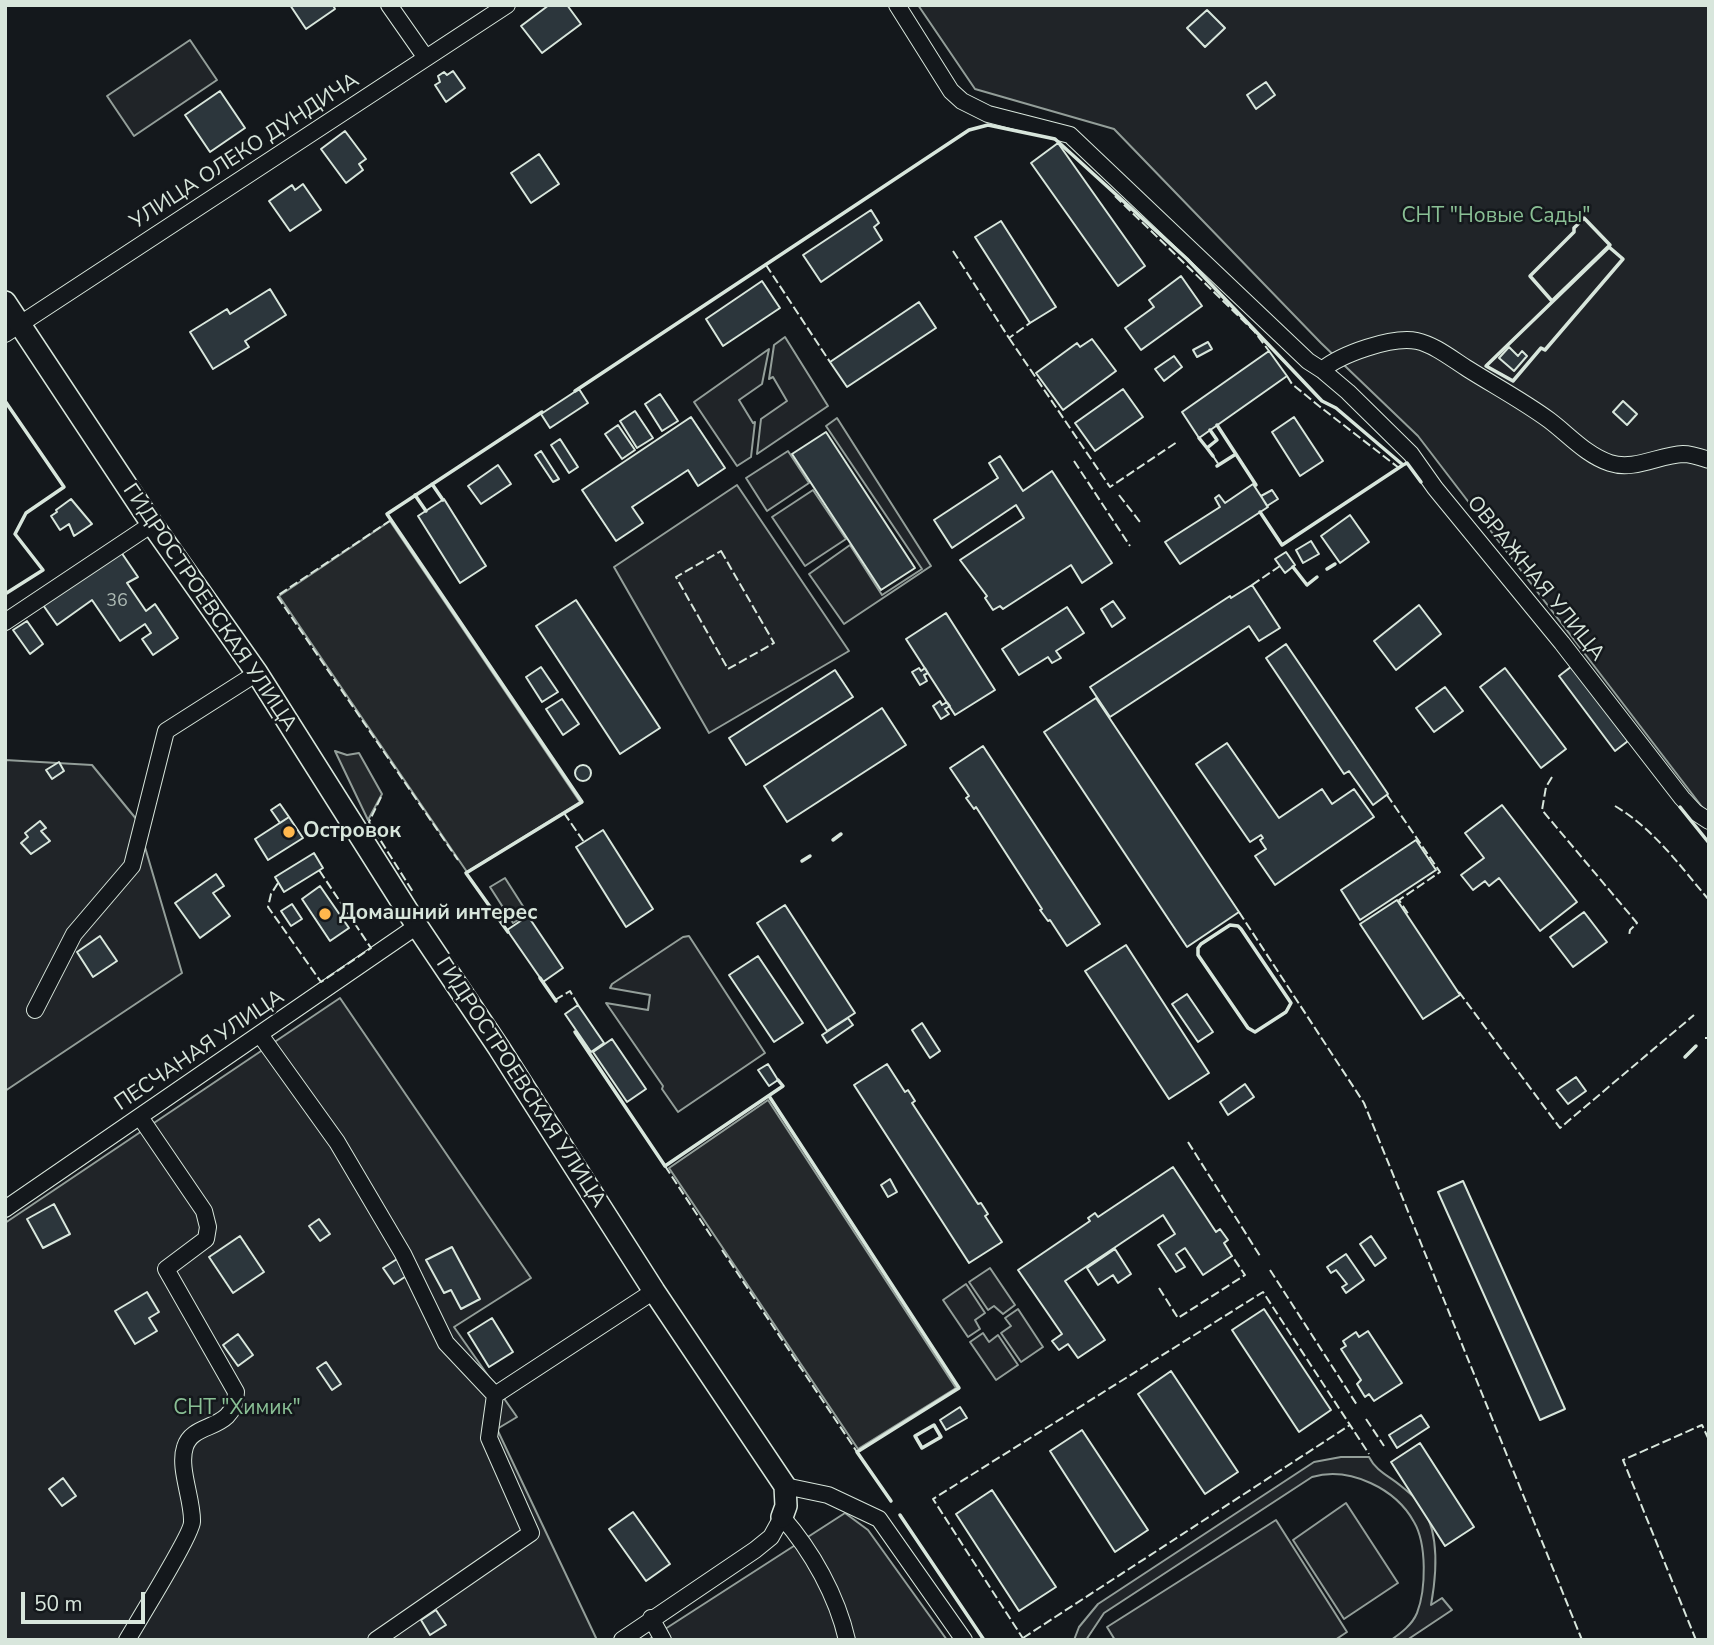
<!DOCTYPE html>
<meta charset="utf-8">
<style>
body{margin:0}
#map{position:relative;width:1714px;height:1645px;overflow:hidden;background:#14181c;font-family:"Nunito Sans",sans-serif}
canvas{display:block}
.frame{position:absolute;inset:0;border:7px solid #d8e6dc;pointer-events:none}
.scale{position:absolute;left:21px;top:1592px;width:124px;height:32px;box-sizing:border-box;border:4px solid #d8e6dc;border-top:0;padding-left:9px;font-size:21px;line-height:24px;white-space:nowrap;color:#d8e6dc;-webkit-text-stroke:5px #14181c;paint-order:stroke}
</style>
<div id="map">
<canvas width="1714" height="1645"></canvas>
<div class="frame"></div>
<div class="scale">50 m</div>
</div>
<script>
const ctx = document.querySelector('canvas').getContext('2d');
ctx.lineJoin = 'round';
function paint(path, color) {
  ctx.fillStyle = color;
  ctx.fill(path, 'evenodd');
}
function strokePath(path, color, width, dash) {
  ctx.strokeStyle = color;
  ctx.lineWidth = width;
  ctx.lineCap = dash ? 'butt' : 'round';
  ctx.setLineDash(dash || []);
  ctx.stroke(path);
}
function label(font, color, halo, rows, align = 'center') {
  ctx.font = font + ' "Nunito Sans",sans-serif';
  ctx.lineWidth = 5;
  ctx.setLineDash([]);
  ctx.textBaseline = 'middle';
  ctx.strokeStyle = halo;
  ctx.fillStyle = color;
  for (const [text, x, y, turn = 0] of rows) {
    ctx.save();
    ctx.translate(x, y);
    ctx.rotate((+turn || 0) * Math.PI / 180);
    ctx.textAlign = isNaN(turn) ? turn : align;
    if (halo) ctx.strokeText(text, 0, 0);
    ctx.fillText(text, 0, 0);
    ctx.restore();
  }
}
const green = new Path2D(`
 M918,5h791v811l-291,-380 -97,-93 -207,-214 -139,-40z
 M190,40l27,40 -83,56 -27,-40z
 M785,337l43,69 -71,48 4,-35 26,-18 -14,-24 -4,2 5,-34z
 M769,349l-7,35 -23,16 14,23 2,-1 -4,35 -14,9 -43,-64z
 M837,418l94,148 -87,58 -35,-50 41,-29 32,50 40,-26 -96,-143z
 M788,451l21,32 -42,28 -21,-33z
 M737,485l112,166 -140,82 -95,-166z
 M813,490l33,49 -41,27 -33,-49z
 M5,760l87,5 45,55 45,153 -177,118z
 M689,936l76,117 -87,59 -16,-23 1,-3 -57,-83 42,7 2,-15 -40,-7 2,-4 71,-47z
 M340,998l191,280 -77,49 63,90 -20,12 100,211h-592v-417z
 M990,1268l25,37 -12,9 -9,-8 -6,4 -19,-28z
 M966,1284l19,29 -10,7 5,9 -12,8 -25,-37z
 M1018,1309l25,38 -22,15 -20,-29 10,-7 -6,-8z
 M983,1333l6,9 9,-7 20,30 -22,15 -26,-38z
 M1341,1457h28c7,14 20,19 32,29 5,4 11,9 16,14 24,27 20,72 14,105l11,-7 10,12 -45,30h-16c10,-7 21,-15 26,-27 9,-23 10,-69 -3,-91 -18,-33 -64,-56 -102,-45l-208,136 -18,27h-12l5,-13 19,-23 216,-142z
 M1346,1503l52,80 -54,36 -51,-79z
 M845,1513l23,17 79,110h-299z
 M1276,1520l71,112 -12,8h-220l-8,-13z`);
paint(green, '#202428');
strokePath(green, '#939e99', 2);
const parking = new Path2D(`
 M390,521l190,281 -113,70 -188,-276z
 M335,751l12,4 12,-2 23,41 -14,26z
 M505,878l23,36 -15,9 -23,-36z
 M768,1100l188,288 -98,61 -189,-281z`);
paint(parking, '#24282b');
strokePath(parking, '#939e99', 2);
const building = new Path2D(`
 M290,5h43l2,4 -29,20z
 M549,5h18l14,19 -39,29 -21,-27z
 M1207,10l18,18 -20,19 -18,-19z
 M453,71l12,17 -19,14 -11,-17 5,-3 -2,-6 6,-4 3,3z
 M1266,82l9,13 -19,14 -9,-14z
 M220,91l25,37 -35,24 -25,-37z
 M345,131l21,28 -7,5 4,6 -17,13 -25,-34z
 M1058,143l87,123 -27,20 -87,-123z
 M539,154l20,30 -28,19 -20,-30z
 M303,184l18,26 -31,21 -21,-30 23,-16 3,5z
 M871,210l8,13 -5,4 8,13 -61,42 -18,-27z
 M1001,221l55,86 -26,16 -55,-86z
 M1181,276l21,30 -61,44 -16,-22 29,-21 -5,-7z
 M762,281l18,27 -57,38 -17,-27z
 M270,289l16,26 -41,26 4,6 -36,22 -23,-37 37,-23 3,5z
 M919,302l17,26 -89,59 -17,-25z
 M1092,339l24,32 -53,39 -27,-37 41,-30 3,4z
 M1208,342l4,7 -15,8 -4,-7z
 M1509,347l9,9 4,-5 5,5 -13,15 -15,-13z
 M1269,351l18,25 -88,62 -17,-26z
 M1174,356l8,11 -18,14 -9,-12z
 M579,389l9,14 -38,25 -9,-14z
 M1123,389l20,28 -48,34 -20,-28z
 M660,394l18,27 -16,10 -17,-27z
 M1623,401l14,13 -10,11 -14,-13z
 M635,411l18,27 -16,10 -17,-27z
 M691,417l34,51 -27,18 -10,-16 -56,37 11,16 -27,18 -34,-51z
 M1294,417l29,44 -23,15 -28,-44z
 M618,425l17,25 -13,9 -17,-25z
 M826,432l89,136 -34,22 -89,-136z
 M560,439l18,28 -9,6 -18,-28z
 M541,451l18,28 -6,3 -18,-27z
 M1000,456l23,35 29,-20 60,92 -30,20 -11,-18 -68,44 -3,-3 -7,4 -8,-12 2,-2 -27,-36 64,-42 -8,-13 -64,43 -18,-28 64,-42 -9,-15z
 M498,465l13,19 -30,20 -13,-18z
 M1253,484l15,23 -88,57 -15,-22 55,-35 -5,-9 4,-3 6,8z
 M1272,490l6,9 -11,7 -6,-10z
 M71,499l21,25 -18,12 -5,-12 -9,6 -9,-14 6,-4 -1,-2z
 M444,499l42,67 -26,17 -42,-67z
 M1350,515l19,27 -29,21 -19,-27z
 M1311,541l8,13 -16,9 -7,-13z
 M121,552l17,25 -11,6 19,28 9,-7 23,34 -25,17 -11,-16 9,-6 -6,-9 -25,17 -28,-41 -35,25 -14,-20z
 M1286,552l9,13 -10,8 -10,-14z
 M1252,585l28,43 -21,13 -10,-15 -139,91 -20,-30 140,-91 1,2z
 M576,600l84,128 -40,26 -84,-128z
 M1113,601l12,17 -13,9 -11,-18z
 M1419,605l22,29 -45,36 -22,-29z
 M1067,607l17,26 -28,18 5,7 -9,5 -4,-6 -29,18 -17,-26z
 M946,613l49,77 -40,25 -49,-76z
 M27,621l16,23 -13,10 -17,-24z
 M1286,644l102,150 -15,11 -24,-34 -5,3 -78,-116z
 M1572,666l56,75 -13,10 -56,-75z
 M541,667l17,25 -16,10 -16,-25z
 M919,668l2,3 4,-3 3,5 -4,2 3,6 -7,4 -8,-13z
 M1505,668l61,81 -25,19 -61,-81z
 M835,670l18,27 -107,68 -17,-27z
 M1445,687l18,24 -29,21 -18,-24z
 M1096,698l143,214 -52,35 -143,-215z
 M562,699l17,25 -16,11 -17,-26z
 M940,701l2,4 5,-3 3,4 -5,3 4,5 -8,5 -8,-13z
 M882,708l24,37 -119,77 -23,-36z
 M1227,743l52,75 43,-29 10,15 22,-15 20,28 -99,68 -20,-29 11,-7 -6,-9 3,-2 -2,-3 -11,7 -54,-78z
 M983,746l117,178 -33,22 -17,-26 -2,1 -8,-11 2,-1 -66,-102 -2,2 -8,-11 3,-2 -19,-28z
 M59,762l5,9 -12,8 -6,-9z
 M575 773a8 8 0 1 1 16 0a8 8 0 1 1-16 0Z
 M280,804l9,13 -9,6 -9,-13z
 M1502,805l75,97 -37,29 -41,-53 -10,8 -4,-5 -12,9 -12,-15 23,-17 -19,-25z
 M289,817l14,21 -35,22 -13,-21z
 M40,821l6,7 -5,3 9,10 -19,13 -10,-11 7,-6 -3,-4z
 M603,830l50,79 -27,18 -50,-80z
 M1416,840l20,30 -76,50 -19,-30z
 M314,853l9,15 -39,24 -9,-15z
 M216,874l8,12 -11,7 17,23 -30,22 -25,-35z
 M320,886l29,42 -19,13 -28,-42z
 M1397,900l63,95 -37,24 -63,-95z
 M292,904l10,15 -11,7 -10,-15z
 M785,905l70,108 -28,18 -70,-108z
 M1584,912l23,30 -34,25 -23,-30z
 M528,916l35,52 -20,14 -36,-52z
 M100,936l17,25 -24,16 -16,-25z
 M1126,945l83,128 -40,26 -84,-128z
 M758,956l45,67 -29,19 -45,-67z
 M1187,994l26,38 -15,10 -26,-38z
 M578,1005l26,38 -13,9 -26,-38z
 M848,1018l5,7 -26,18 -5,-8z
 M922,1023l18,28 -10,7 -18,-28z
 M612,1039l34,50 -19,13 -34,-50z
 M768,1064l10,16 -9,6 -11,-16z
 M887,1064l18,28 3,-2 7,11 -3,2 66,101 3,-1 7,11 -3,2 17,26 -33,21 -115,-178z
 M1576,1077l10,14 -18,13 -11,-14z
 M1245,1084l9,13 -26,18 -8,-13z
 M1173,1167l43,65 4,-3 8,11 -4,3 8,13 -29,19 -18,-27 -9,6 9,13 -9,5 -18,-27 17,-11 -12,-19 -98,66 40,59 -27,18 -10,-14 -9,6 -7,-9 10,-7 -44,-64 72,-49 -2,-3 7,-5 3,4z
 M890,1179l7,13 -9,5 -7,-12z
 M1463,1181l102,228 -25,11 -102,-228z
 M54,1204l16,30 -27,14 -16,-29z
 M319,1219l11,15 -10,7 -11,-15z
 M240,1236l24,36 -31,21 -24,-36z
 M1371,1236l15,22 -11,8 -15,-22z
 M452,1247l28,52 -19,10 -10,-19 -7,3 -18,-33z
 M1115,1249l16,25 -13,9 -5,-8 -15,10 -11,-17z
 M1346,1254l18,26 -18,13 -4,-6 5,-3 -11,-14 -5,3 -4,-6z
 M397,1259l11,16 -14,9 -11,-16z
 M147,1292l12,20 -10,6 8,13 -22,13 -20,-33z
 M1264,1309l67,101 -32,22 -67,-102z
 M492,1318l21,34 -24,15 -21,-34z
 M1368,1331l34,52 -28,18 -5,-7 -4,3 -8,-13 4,-4 -20,-31 5,-3 -3,-5 13,-9 3,5z
 M238,1334l15,21 -15,11 -15,-21z
 M326,1362l15,22 -9,6 -15,-22z
 M1171,1371l67,101 -33,22 -67,-100z
 M960,1407l7,11 -21,12 -6,-10z
 M1421,1415l8,12 -32,21 -8,-13z
 M1082,1430l66,100 -33,22 -65,-101z
 M1420,1443l54,84 -29,19 -54,-84z
 M63,1478l13,18 -14,10 -13,-17z
 M992,1490l64,97 -37,24 -63,-97z
 M633,1512l37,52 -24,17 -37,-52z
 M436,1610l10,15 -16,10 -9,-15z`);
paint(building, '#2c363c');
strokePath(building, '#d8e6dc', 2);
const street = new Path2D(`
 M389,5l37,53
 M897,5l54,86 11,10 26,13 82,21 238,226 14,9 26,22 63,62 24,34 127,155 120,155 13,14 14,9
 M5,334l502,-329
 M1322,370c19,-16 70,-34 95,-29 18,4 35,18 51,28 27,17 55,32 81,51 20,15 37,35 61,43 24,8 49,-8 73,-9 9,0 17,3 26,6
 M5,622l147,-98
 M35,1010l39,-76 58,-68 34,-135 91,-58
 M261,1036l76,106 66,112 43,89 49,52
 M5,1209l412,-283
 M785,1486l43,9 51,24 85,121
 M651,1618l12,22
 M127,1640c10,-17 65,-106 65,-118 1,-22 -14,-54 -7,-75 8,-27 50,-14 51,-55l-70,-123 40,-30 2,-12 -4,-16 -64,-94
 M376,1640l155,-107 -42,-95 6,-43 159,-104
 M622,1640l133,-90 16,-13 11,-20c30,34 55,79 65,123`);
const secondary = new Path2D(`
 M5,302l147,222 105,149 160,253 82,122 155,243 131,195 1,20 -4,11`);
strokePath(street, '#d8e6dc', 18);
strokePath(secondary, '#d8e6dc', 24);
strokePath(street, '#14181c', 16);
strokePath(secondary, '#14181c', 21);
strokePath(new Path2D(`
 M1115,196l139,135 15,20
 M953,251l56,87 21,-15
 M766,265l64,97
 M1009,338l101,149 67,-45
 M1287,376l5,8 27,22 80,62
 M1213,456l6,9
 M1074,461l56,85
 M1119,495l21,27
 M391,520l-114,76 181,264
 M721,551l53,92 -46,26 -52,-92z
 M1252,585l28,-19
 M1552,777l-6,10 -4,23 95,113 -7,7 -1,6
 M1387,795l53,77 -41,28 10,15
 M381,797l-12,25 44,70
 M1615,806c39,23 65,60 94,94
 M564,813l20,29
 M278,883l-7,11 -3,13 53,75 50,-34 -52,-78
 M1239,912l125,191 218,537
 M1459,992l101,136 134,-113
 M555,1000l15,-9 8,14
 M1705,1038h4
 M1188,1142l72,114
 M665,1166l48,73
 M722,1250l135,202
 M1270,1270l87,135
 M1159,1288l19,30 67,-43 -13,-19
 M1366,1419l18,27
 M1023,1638l327,-213
 M1024,1640l-91,-141 330,-207 106,162
 M1696,1640l-73,-180 79,-35 7,15`), '#d8e6dc', 2, [9, 3.5]);
strokePath(new Path2D(`
 M1584,218l26,27 -58,56 -22,-25 44,-44v-4z
 M1609,247l14,12 -78,91 -4,-2 -28,33 -27,-15z
 M575,391l394,-261 19,-5 67,14 132,120 135,142 14,7 67,57 4,-2 14,19
 M5,401l59,86 -38,26 -11,21 28,36 -38,24
 M1217,425l39,60
 M1199,438l8,10 10,-8 -7,-10
 M1207,448l6,8
 M1217,466l19,-12
 M432,484l11,16
 M415,495l11,16
 M1260,512l22,33 121,-80
 M1293,567l14,18 10,-8
 M1327,569l8,-5
 M1680,807l29,36
 M833,840l8,-6
 M802,861l8,-5
 M1230,925l8,1 3,3 50,74 -5,9 -31,20 -7,-4 -50,-73v-7l3,-4z
 M508,932l-42,-59 116,-71 -195,-288 155,-102
 M540,978l16,23
 M575,1032l90,134 118,-80 -5,-6
 M1685,1057l11,-11
 M769,1096l190,292 -102,64 34,49
 M934,1425l7,12 -19,11 -7,-12z
 M900,1515l84,125`), '#d8e6dc', 3.5);
for (const [x, y, r, color] of [
 [289,832,7,"#ffb74d"],
 [325,914,7,"#ffb74d"]
]) {
  const dot = new Path2D();
  dot.arc(x, y, r, 0, 2 * Math.PI);
  ctx.fillStyle = color;
  ctx.fill(dot);
  strokePath(dot, '#14181c', 2.5);
}
label('18px', '#adbab4', null, [
 ["36",117,602]
]);
label('21px', '#d8e6dc', '#14181c', [
 ["УЛИЦА ОЛЕКО ДУНДИЧА",245,152,-33],
 ["ОВРАЖНАЯ УЛИЦА",1535,579,51],
 ["ГИДРОСТРОЕВСКАЯ УЛИЦА",209,608,56],
 ["ПЕСЧАНАЯ УЛИЦА",200,1051,-34],
 ["ГИДРОСТРОЕВСКАЯ УЛИЦА",520,1083,57]
]);
label('21px', '#8ac095', '#14181c', [
 ["СНТ \"Новые Сады\"",1496,217],
 ["СНТ \"Химик\"",237,1409]
]);
label('bold 21px', '#d8e6dc', '#14181c', [
 ["Островок",303,832],
 ["Домашний интерес",339,914]
], 'left');
</script>
